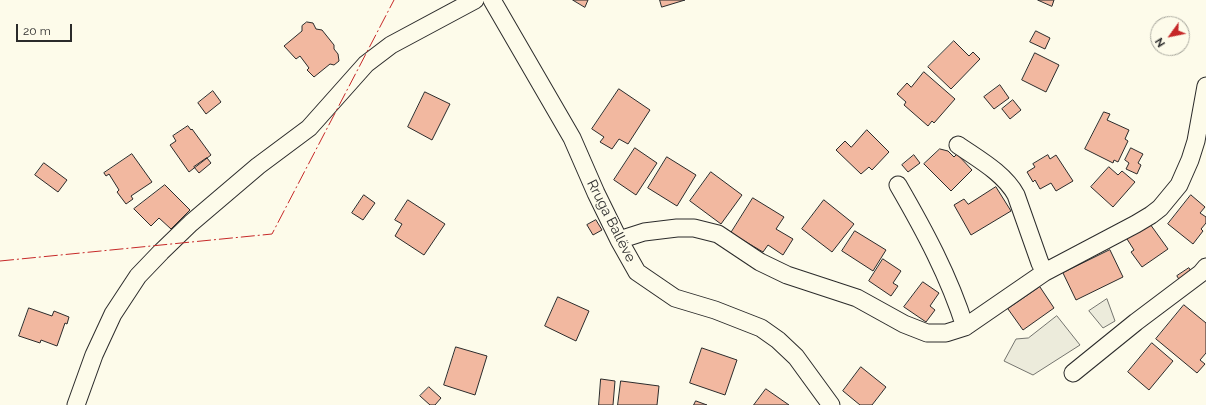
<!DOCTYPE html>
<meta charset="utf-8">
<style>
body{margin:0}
#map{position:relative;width:1206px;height:405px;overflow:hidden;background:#fdfbea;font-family:Raleway,sans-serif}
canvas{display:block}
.north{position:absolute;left:1150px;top:16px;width:40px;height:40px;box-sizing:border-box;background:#fdfbea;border:1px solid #a9a89e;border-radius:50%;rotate:237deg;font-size:11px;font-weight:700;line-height:16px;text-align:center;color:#2b2b2b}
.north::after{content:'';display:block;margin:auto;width:14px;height:18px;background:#c62828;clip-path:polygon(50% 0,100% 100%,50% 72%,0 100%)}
.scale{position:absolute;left:16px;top:24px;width:56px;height:18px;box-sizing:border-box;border:2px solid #2b2b2b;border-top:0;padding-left:5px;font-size:12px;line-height:14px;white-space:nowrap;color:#2b2b2b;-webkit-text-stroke:3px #fdfbea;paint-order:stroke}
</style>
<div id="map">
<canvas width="1206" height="405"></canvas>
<div class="north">N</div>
<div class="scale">20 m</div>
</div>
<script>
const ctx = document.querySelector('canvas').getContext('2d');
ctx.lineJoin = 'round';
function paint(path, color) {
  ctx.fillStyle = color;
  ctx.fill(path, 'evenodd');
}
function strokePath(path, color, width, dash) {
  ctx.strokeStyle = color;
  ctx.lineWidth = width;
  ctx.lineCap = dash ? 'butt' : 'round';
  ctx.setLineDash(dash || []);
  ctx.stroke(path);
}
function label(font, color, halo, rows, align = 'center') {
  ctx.font = font + ' Raleway,sans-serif';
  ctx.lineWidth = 3;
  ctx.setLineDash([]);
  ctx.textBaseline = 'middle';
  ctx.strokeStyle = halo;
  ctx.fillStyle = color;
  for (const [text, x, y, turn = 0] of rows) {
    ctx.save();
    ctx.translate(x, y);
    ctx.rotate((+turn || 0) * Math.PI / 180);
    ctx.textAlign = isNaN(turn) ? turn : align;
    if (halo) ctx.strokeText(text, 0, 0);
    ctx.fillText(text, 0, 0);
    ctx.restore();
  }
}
const green = new Path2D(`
 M1107,299l8,22 -12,7 -14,-17z
 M1057,316l23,29 -47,30 -29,-14 12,-22 12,-1z`);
paint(green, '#ecebdb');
strokePath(green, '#74746e', 1);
const building = new Path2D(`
 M573,0h15l-3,7z
 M660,0h25l-23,7z
 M1038,0h16l-2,6z
 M307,22l6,1 3,6 6,1 12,15v4l4,5 1,7 -5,4 -4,-1 -16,13 -7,-7 2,-2 -9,-12 -4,3 -12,-13 18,-15v-5z
 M1036,31l14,7 -5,11 -15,-7z
 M954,41l15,15 4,-4 7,7 -29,30 -23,-22z
 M1035,53l24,12 -13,27 -24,-12z
 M924,72l31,27 -21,24 -2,-2 -4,5 -24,-21 2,-3 -9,-8 10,-11 4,4z
 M1000,85l9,13 -15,11 -10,-12z
 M619,89l31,21 -22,34 -9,-5 -7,10 -12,-7 4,-5 -12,-8z
 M213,91l8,11 -15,12 -8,-11z
 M425,92l25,12 -18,36 -24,-13z
 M1013,100l8,10 -11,9 -8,-10z
 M1104,112l6,2 -3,6 22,10 -4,9 3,2 -10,21 -4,-2 -1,3 -28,-14z
 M188,126l3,4 1,-1 19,26 -22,17 -19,-27 6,-4 -3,-5z
 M867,130l22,22 -17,18 -3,-3 -8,7 -25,-24 9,-9 6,6z
 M635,148l22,15 -21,32 -22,-15z
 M1131,148l12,6 -5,9 3,2 -4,9 -11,-5 3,-6 -4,-3z
 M940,149l8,2 6,6 3,-3 15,16 -21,21 -27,-27z
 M132,154l20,28 -21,14 2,3 -7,5 -9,-12 2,-2 -10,-16 -3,2 -2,-3z
 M914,155l6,8 -12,9 -6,-7z
 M1048,155l2,4 6,-4 17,26 -17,10 -5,-8 -11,6 -5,-9 -2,2 -6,-10 8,-5 -2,-3z
 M667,157l29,18 -19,31 -29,-18z
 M207,158l4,5 -12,10 -5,-6z
 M44,163l23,17 -9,12 -23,-17z
 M1109,167l9,8 4,-4 13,11 -22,25 -22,-20z
 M711,172l31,23 -21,29 -31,-23z
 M165,185l25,25 -19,19 -12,-11 -8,8 -17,-17z
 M996,187l15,24 -40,24 -17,-30 10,-6 4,5z
 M364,195l11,8 -12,17 -11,-7z
 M1191,195l14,12 -5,6 6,4v6l-5,6 2,2 -10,13 -25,-20z
 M753,198l31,19 -8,12 17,10 -10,16 -15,-10 -5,7 -32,-19z
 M408,200l37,24 -21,31 -29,-19 7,-12 -7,-4z
 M824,200l30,24 -22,28 -30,-23z
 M596,220l6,10 -9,5 -6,-10z
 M1150,224l18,25 -26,18 -11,-15 3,-2 -7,-11z
 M855,231l31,19 -13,21 -31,-20z
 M1110,250l13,27 -47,23 -13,-27z
 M883,259l18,12 -8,12 5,3 -7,10 -22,-15z
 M1189,268l4,6 -12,9 -4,-7z
 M923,282l16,11 -9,13 5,4 -9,12 -22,-15z
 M1040,287l14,21 -31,22 -15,-21z
 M558,297l31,14 -13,30 -31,-15z
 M1184,305l22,18v30l-6,7 5,4 -8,9 -41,-34z
 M29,308l23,8 2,-5 15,6 -2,7 -2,-1 -8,23 -16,-6 -1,3 -21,-7z
 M1152,343l21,18 -24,29 -21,-18z
 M456,347l31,9 -12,39 -31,-10z
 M702,348l35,12 -12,35 -35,-12z
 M861,367l25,20 -14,18h-12l-17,-14z
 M601,379l14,2 -2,24h-14z
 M621,381l38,5 -2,19h-39z
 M429,387l12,11 -6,7h-5l-10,-9z
 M766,389l23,16h-35z
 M696,401l11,4h-13z`);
paint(building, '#f2b8a0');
strokePath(building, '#2b2b2b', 1);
const minor = new Path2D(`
 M492,0l80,138 24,55 23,47 18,32 38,26 40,12 46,18 17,12 18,17 35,48
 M958,145c20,14 46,28 58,50l24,68 5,9
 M898,185c26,45 51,91 67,142
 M619,240l25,-8 33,-4h17l24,6 42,28 27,13 70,23 47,26 23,9h19l19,-6 80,-55 91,-48 15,-9 9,-7 19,-23 11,-25 6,-19 10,-55
 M1073,373l63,-51 65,-49 5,-6
 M76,405l18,-50 19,-41 25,-38 23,-24 30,-29 67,-57 51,-38 57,-64 25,-19 84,-45`);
strokePath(minor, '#2b2b2b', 19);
strokePath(minor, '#fdfbea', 17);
strokePath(new Path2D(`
 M0,261l272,-27 122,-234`), '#c62828', 1, [14, 3, 2, 3]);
label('14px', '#2b2b2b', '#fdfbea', [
 ["Rruga Ballëve",611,221,63]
]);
</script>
